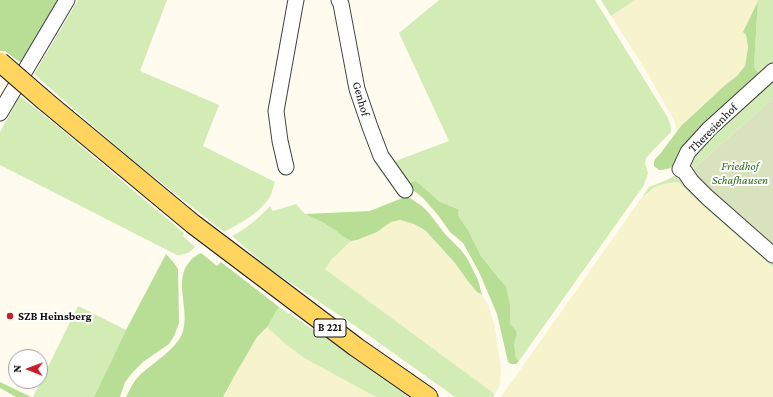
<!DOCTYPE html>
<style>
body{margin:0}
#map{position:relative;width:773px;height:397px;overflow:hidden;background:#fffcef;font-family:"Crimson Pro",serif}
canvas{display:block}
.north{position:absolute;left:8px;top:349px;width:40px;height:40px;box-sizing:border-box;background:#fff;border:1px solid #9f9f9f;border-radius:50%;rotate:271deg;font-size:11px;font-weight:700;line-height:16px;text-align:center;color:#0e0e0e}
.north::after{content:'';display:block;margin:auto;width:14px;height:18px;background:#c81c28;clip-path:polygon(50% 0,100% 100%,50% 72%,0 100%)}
</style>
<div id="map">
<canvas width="773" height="397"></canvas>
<div class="north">N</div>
</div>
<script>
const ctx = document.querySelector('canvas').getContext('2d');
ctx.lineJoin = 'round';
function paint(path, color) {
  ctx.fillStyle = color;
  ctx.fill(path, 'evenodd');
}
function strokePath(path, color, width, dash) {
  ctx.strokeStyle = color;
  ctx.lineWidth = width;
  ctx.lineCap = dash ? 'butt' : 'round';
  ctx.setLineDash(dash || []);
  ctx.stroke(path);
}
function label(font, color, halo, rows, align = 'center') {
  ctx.font = font + ' "Crimson Pro",serif';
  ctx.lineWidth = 4;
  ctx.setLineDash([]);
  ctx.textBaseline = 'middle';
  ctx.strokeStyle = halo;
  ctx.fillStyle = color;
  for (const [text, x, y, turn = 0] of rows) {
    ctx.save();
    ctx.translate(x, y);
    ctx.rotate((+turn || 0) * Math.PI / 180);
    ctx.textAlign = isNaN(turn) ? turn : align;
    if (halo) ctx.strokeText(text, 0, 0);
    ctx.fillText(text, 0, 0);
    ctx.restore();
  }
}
paint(new Path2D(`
 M635,0h122l1,1 -15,31 3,3 2,12 -2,13 -1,6 -8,10 -13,10 -20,18 -23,22 -4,5 -3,-11 -29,-51 -34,-53z
 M678,182l26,25 69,60v130h-272l141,-200 5,-2 6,-7 7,-3z
 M400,220l14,4 12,7 29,32 12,17 10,12 5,3 7,12 6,21 6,40 -1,17 -5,9 -170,-125 7,-10 19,-18 6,-1 9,-4 11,-4 14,-10z
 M267,327l15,14 22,17 72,39h-152l11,-22 22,-38z`), '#f7f3cd');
paint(new Path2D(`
 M78,0h89l-27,71 79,34 -16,41 72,36c-2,5 -3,13 -7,18 -10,14 -29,24 -44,32l-92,-72 -98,-86z
 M439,0h156l73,118 3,9v5l-8,8 -17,18 -1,6 3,9 -4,12 -125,176 -3,-3 -2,-15 3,-8 -1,-5 -6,-6v-20l-10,-25 -19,-23 -13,-26 -9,-13 -1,-8 -18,-7 -18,-16 -15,-1 -17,-22 59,-22 -50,-108z
 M601,0h34l-24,16z
 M757,0h16v67l-12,10 -7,-10 4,-66z
 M773,77v21l-82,73 -3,-7 5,-12z
 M20,96l39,31 57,49 68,57 -1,3 12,11c-6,6 -10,8 -18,8l-177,-90v-33z
 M674,176h2l4,1 93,83v7l-69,-60 -26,-25c-8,1 -19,2 -26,7 -3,3 -6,6 -10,8l7,-10 18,-7z
 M296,204l9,10 17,8 13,8 7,6 9,5 -19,18 -7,10 170,125 -2,3h-38l-101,-72 -84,-56 -38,-33c15,-8 26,-17 38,-30l3,5z
 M78,306l48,24 -32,67h-61z
 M279,307l137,90h-40l-72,-39 -22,-17 -15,-14z`), '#d3ecb6');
paint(new Path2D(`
 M0,0h60l-39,63 -16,-12h-5z
 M758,1l-4,66 7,10 -84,86c-6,5 -11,7 -18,7l-5,-4v-4l1,-3 5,-5 21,-28 43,-40 13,-10 8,-10 1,-6 2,-13 -2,-12 -3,-3z
 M415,181l7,5 18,16 18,7 1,8 9,13 13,26 25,31 4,17v20l6,6 1,5 -3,8 2,15 3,3 -3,3h-5l-3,-2 -11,-48 -18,-42 -16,-29 -13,-11 -12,-17 -15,-17 -16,-13z
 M407,196l15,10 7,7 16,21 16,16 6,8 11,22 4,15 -5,-3 -10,-12 -12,-17 -29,-32 -12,-7 -14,-4 -9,2 -14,10 -20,8 -6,1 -9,-5 -7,-6 -13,-8 -17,-8 65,-3z
 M201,253l16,13 4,-4 58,45 -12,20 -10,10 -22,38 -12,22h-97c4,-7 7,-15 13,-21 13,-13 39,-27 44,-45 7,-23 -11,-52 8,-71 2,-3 6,-5 10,-7z
 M166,254l8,9 4,6 1,54 -5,13 -5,8 -26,18 -10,10 -8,10 -5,15h-26l32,-67z
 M0,382l31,15h-15l-16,-9z`), '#b7de94');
paint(new Path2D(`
 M773,98v151l-38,-34 -44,-44z`), '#d8e3be');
const minor = new Path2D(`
 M339,0l2,4 16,85 13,38 11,29 24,34
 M773,71l-64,58 -21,23 -8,17 5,3 6,9 16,16 66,58
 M0,113l67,-113
 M286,167l-6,-26 -4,-30 19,-106 1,-5`);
const major = new Path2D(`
 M45,101l148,123 163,123 72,50`);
strokePath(minor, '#414141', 17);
strokePath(major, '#1f1f1f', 21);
strokePath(minor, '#fff', 15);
strokePath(major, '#ffd45f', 19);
const majorBridge = new Path2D(`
 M0,62l45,39`);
strokePath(majorBridge, '#1f1f1f', 21, []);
strokePath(majorBridge, '#ffd45f', 19);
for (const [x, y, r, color] of [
 [10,316,4,"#c81c28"]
]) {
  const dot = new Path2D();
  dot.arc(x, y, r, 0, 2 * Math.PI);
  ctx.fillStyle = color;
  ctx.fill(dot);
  strokePath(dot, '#fff', 1.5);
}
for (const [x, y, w] of [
 [330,328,32]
]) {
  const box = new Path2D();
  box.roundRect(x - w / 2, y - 9, w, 18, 3);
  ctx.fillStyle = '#fff';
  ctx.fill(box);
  strokePath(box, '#0e0e0e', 1);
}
label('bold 11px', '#0e0e0e', null, [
 ["B 221",330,328]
]);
label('12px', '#0e0e0e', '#fff', [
 ["Genhof",361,99,74],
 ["Theresienhof",713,128,-45]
]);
label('italic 12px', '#2c6b1a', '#fff', [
 ["Friedhof",740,166],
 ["Schafhausen",740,180]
]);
label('bold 12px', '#0e0e0e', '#fff', [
 ["SZB Heinsberg",18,316]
], 'left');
</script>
